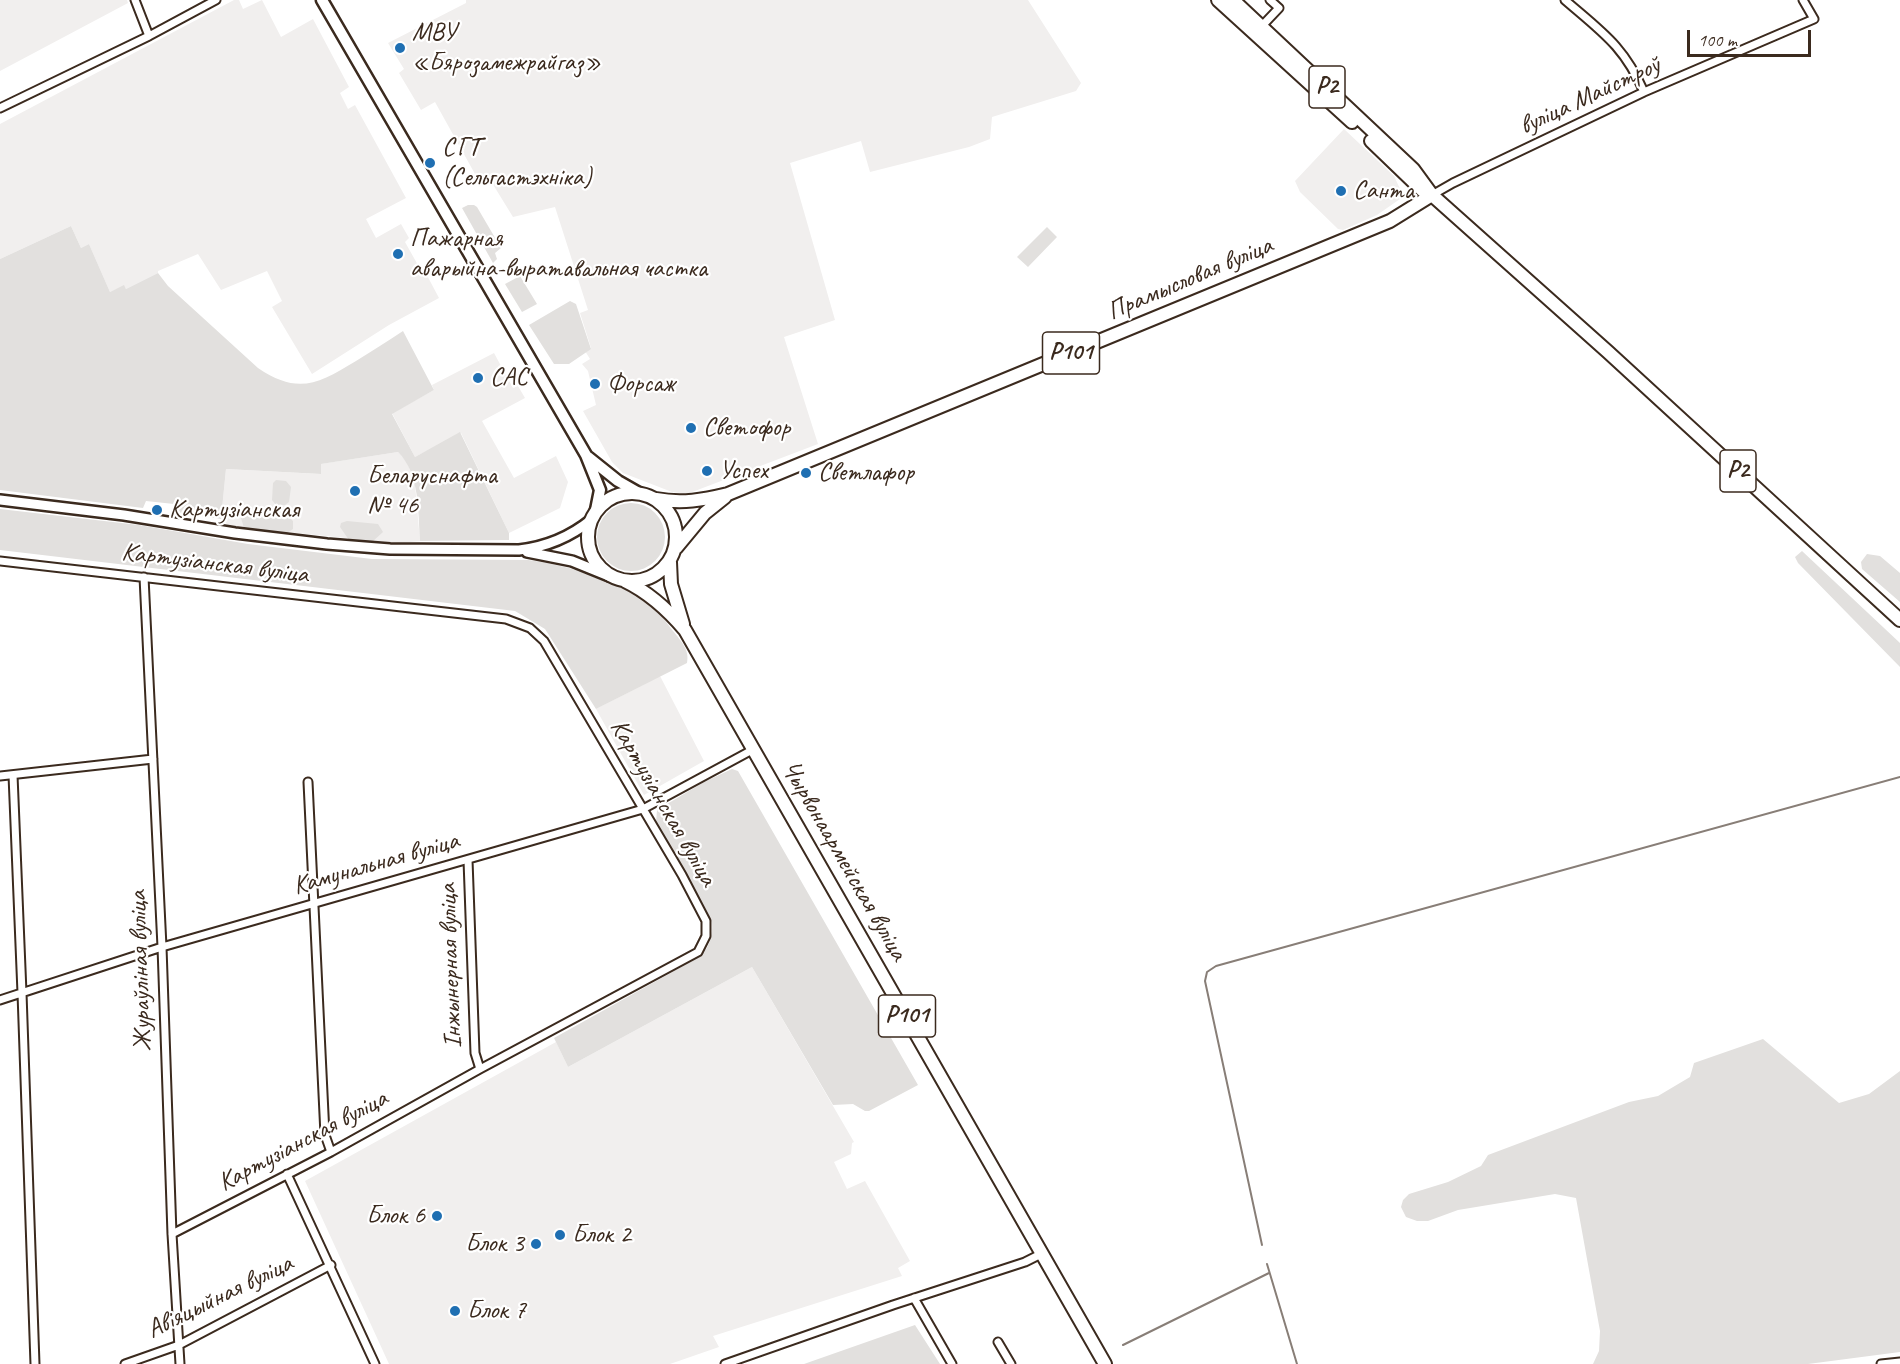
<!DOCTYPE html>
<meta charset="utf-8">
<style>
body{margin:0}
#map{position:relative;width:1900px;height:1364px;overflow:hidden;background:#fff;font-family:Caveat,sans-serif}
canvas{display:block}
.scale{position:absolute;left:1687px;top:30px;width:124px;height:27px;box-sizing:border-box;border:3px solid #3b2a1e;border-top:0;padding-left:8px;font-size:18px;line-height:21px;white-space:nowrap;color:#3b2a1e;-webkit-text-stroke:4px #fff;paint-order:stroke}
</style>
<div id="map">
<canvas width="1900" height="1364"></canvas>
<div class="scale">100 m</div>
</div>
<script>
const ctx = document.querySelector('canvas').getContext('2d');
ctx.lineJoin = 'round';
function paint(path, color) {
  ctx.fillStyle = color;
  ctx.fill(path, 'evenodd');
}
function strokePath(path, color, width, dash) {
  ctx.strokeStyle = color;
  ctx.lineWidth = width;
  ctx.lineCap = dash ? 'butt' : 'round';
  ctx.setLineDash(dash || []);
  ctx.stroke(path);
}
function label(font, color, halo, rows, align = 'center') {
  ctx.font = font + ' Caveat,sans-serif';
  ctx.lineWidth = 4.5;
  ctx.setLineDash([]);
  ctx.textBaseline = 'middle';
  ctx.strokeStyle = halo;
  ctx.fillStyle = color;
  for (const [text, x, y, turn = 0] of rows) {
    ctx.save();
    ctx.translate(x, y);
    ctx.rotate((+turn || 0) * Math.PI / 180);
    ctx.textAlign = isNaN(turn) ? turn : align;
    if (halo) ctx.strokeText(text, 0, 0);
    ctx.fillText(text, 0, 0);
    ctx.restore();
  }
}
paint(new Path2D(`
 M0,0h127l1,3 -128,68z
 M234,0h5l4,9 19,-9 19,37 32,-18 36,68 -9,6 8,16 7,-4 51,93 -40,21 10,19 25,-14 8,14 -4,4 14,25 3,-1 17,32 -50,27 -77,49 -40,-67 10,-6 -15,-30 -46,19 -23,-36 -40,17v2l-32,16 -2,-3 -14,6 -21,-48 -8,4 -10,-22 -71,33v-135z
 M466,0h562l53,83 -5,8 -84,26 -2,22 -21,8 -99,25 -9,-31 -71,22 45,157 -51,17 34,107 -131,50 -15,-2 -49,-19 -11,-11 -29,-51 13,-6 -8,-34 -6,-7 8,-5 -5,-8 6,-3 -11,-35 8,-3 -33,-103 -42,10 -24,-39 -9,5 -45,-81 -14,8 -22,-37 5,-4 -16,-26 78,-40z
 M1344,129l50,47 7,15 -1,8 -23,16 -34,15 -5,-1 -38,-37 -5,-11z
 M494,353l19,35 5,-2 7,12 -43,23 32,57 42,-22 12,26 -8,26 -51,25 -48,-100 -46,24 -23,-44 42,-23 -2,-5z
 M398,452l9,10 8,22 5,57 -22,2 -154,-15 -16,-3 -7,-6 5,-50 94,5v-10z
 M660,676l44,85 -60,34 -48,-86z
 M752,967l102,175 -2,1 -1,11 -17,8 13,27 18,-8 45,80 -12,7 4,8 -189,60 6,11 -49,17h-281l-84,-183 251,-139 12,25z`), '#f1efee');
paint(new Path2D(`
 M468,205h6l3,2 24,41 -6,5 2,6 -4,4 -31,-55z
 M71,226l10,22 8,-4 21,48 14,-7 2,4 32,-16 10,13 90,82c40,27 60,16 98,-7 16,-10 32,-20 47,-30l31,59 -42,24 23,43 45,-25 49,101v7l-89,1c-2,-30 0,-67 -22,-89l-77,12v10l-95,-5 -5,50 -46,-7 -1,-8 -28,-3 -3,7 -143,-18v-231z
 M1047,227l10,10 -29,30 -11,-10z
 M520,276l17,28 -15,8 -17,-28z
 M570,301l6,3 15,45 -22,15h-15l-25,-39z
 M276,480l10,1 5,6 -2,15 -4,3h-9l-4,-5 1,-17z
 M597 537a34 34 0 1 1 68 0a34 34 0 1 1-68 0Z
 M0,509l139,16 109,19 124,15 156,1c29,3 85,19 110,34 14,8 25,24 35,37 8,10 17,19 14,32l-91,46 -51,-80 -30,-18 -515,-61z
 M248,512l38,3 7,6v8l-6,4 -43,-5 -3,-10z
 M347,521l31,3 5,8 -11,10 -23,-2 -9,-13 1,-4z
 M1802,551l98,92v24l-102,-104 -3,-6z
 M1867,554l13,2 20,17v29l-38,-33 -1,-7z
 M732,769l6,2 180,314 -49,26h-4l-12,-7 -20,1 -81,-138 -184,100 -14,-29 147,-82c9,-11 12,-20 11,-34l-54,-94 -2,-5 1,-13 47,-28z
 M1763,1039l76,64 30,-9 31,-23v281l-92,12h-215l6,-13 1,-20 -24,-133 -21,-4 -97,16 -30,11h-11l-11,-4 -5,-10 2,-7 6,-6 39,-12 33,-16 7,-11 141,-53 29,-6 32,-19 4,-14z
 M915,1325l25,39h-136z`), '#e2e0de');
strokePath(new Path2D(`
 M1262,1245l-57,-264 2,-9 9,-6 684,-189
 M1267,1264l30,100
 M1123,1345l146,-72`), '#887e77', 2);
const minor = new Path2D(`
 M135,0l14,36
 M1565,0c37,32 59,46 79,92
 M1260,28l19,-20 -9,-8
 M0,108l149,-72 67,-36
 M1432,195l21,-12 191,-91 170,-73 -11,-19
 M0,561l506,58 24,9 14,13 138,234 24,46v15l-8,16 -218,117 -149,83 -159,82
 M144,577l18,370 10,287 8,130
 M13,775l9,218 13,371
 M0,776l153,-17
 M308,782l17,353 6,17
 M468,860l7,193 5,16
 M0,1000l162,-53 481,-138 111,-60
 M287,1174l88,190
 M914,1298l38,66
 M998,1342l13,22
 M125,1364l54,-19 152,-80
 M725,1364l168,-59 132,-43 16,-8
 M1881,1364l19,-2`);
const tertiary = new Path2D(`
 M0,500l124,15 111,18 92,11 63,5 129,1c26,-3 51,-13 72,-30
 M527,552l45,9 37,15`);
const secondary = new Path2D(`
 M322,0l264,455 14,35 -4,20
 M588,457l30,24 21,12`);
const primary = new Path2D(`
 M1218,0l134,122
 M1233,0l180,169 19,26 176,157 292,268
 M1371,141l52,50
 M588 537a44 44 0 1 1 88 0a44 44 0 1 1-88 0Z
 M656,499c26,5 47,1 72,-5l662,-273 42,-26
 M676,548l29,-35 20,-16
 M670,562l1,22 12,40
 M625,581c25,12 43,29 60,49l420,734`);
strokePath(minor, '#3b2a1e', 11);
strokePath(tertiary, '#3b2a1e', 14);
strokePath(secondary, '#3b2a1e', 15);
strokePath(primary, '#3b2a1e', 16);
strokePath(minor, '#fff', 7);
strokePath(tertiary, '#fff', 9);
strokePath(secondary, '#fff', 10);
strokePath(primary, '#fff', 12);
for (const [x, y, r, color] of [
 [400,48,6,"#1f6fb2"],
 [430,163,6,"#1f6fb2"],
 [1341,191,6,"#1f6fb2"],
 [398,254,6,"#1f6fb2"],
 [478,378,6,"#1f6fb2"],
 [595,384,6,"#1f6fb2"],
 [691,428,6,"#1f6fb2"],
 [707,471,6,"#1f6fb2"],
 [806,473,6,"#1f6fb2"],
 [355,491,6,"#1f6fb2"],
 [157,510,6,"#1f6fb2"],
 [437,1216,6,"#1f6fb2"],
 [560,1235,6,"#1f6fb2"],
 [536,1244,6,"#1f6fb2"],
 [455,1311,6,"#1f6fb2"]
]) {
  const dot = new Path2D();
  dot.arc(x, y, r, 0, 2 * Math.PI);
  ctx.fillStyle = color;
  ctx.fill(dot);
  strokePath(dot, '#fff', 2);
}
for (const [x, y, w] of [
 [1327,87,36],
 [1071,353,57],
 [1738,471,36],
 [907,1016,57]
]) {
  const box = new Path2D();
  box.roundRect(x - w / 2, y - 21, w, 42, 4.5);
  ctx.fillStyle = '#fff';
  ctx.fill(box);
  strokePath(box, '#3b2a1e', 1.5);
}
label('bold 24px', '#3b2a1e', null, [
 ["Р2",1327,87],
 ["Р101",1071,353],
 ["Р2",1738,471],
 ["Р101",907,1016]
]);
label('26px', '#3b2a1e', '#fff', [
 ["МВУ",412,33],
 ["«Бярозамежрайгаз»",412,63],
 ["СГТ",442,148],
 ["(Сельгастэхніка)",442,178],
 ["Санта",1353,191],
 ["Пажарная",410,239],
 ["аварыйна-выратавальная частка",410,269],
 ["САС",490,378],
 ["Форсаж",607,384],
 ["Светофор",703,428],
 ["Успех",719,471],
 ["Светлафор",818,473],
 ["Беларуснафта",367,476],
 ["№ 46",367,506],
 ["Картузіанская",169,510],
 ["Блок 6",425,1216,"right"],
 ["Блок 2",572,1235],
 ["Блок 3",524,1244,"right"],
 ["Блок 7",467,1311]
], 'left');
label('26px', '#3b2a1e', '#fff', [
 ["вуліца Майстроў",1590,96,-25],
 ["Прамысловая вуліца",1190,279,-23],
 ["Картузіанская вуліца",215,564,7],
 ["Картузіанская вуліца",663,803,60],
 ["Чырвонаармейская вуліца",844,861,60],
 ["Камунальная вуліца",376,864,-16],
 ["Інжынерная вуліца",451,966,-92],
 ["Жураўліная вуліца",141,971,-92],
 ["Картузіанская вуліца",303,1141,-28],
 ["Авіяцыйная вуліца",220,1297,-26]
]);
</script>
